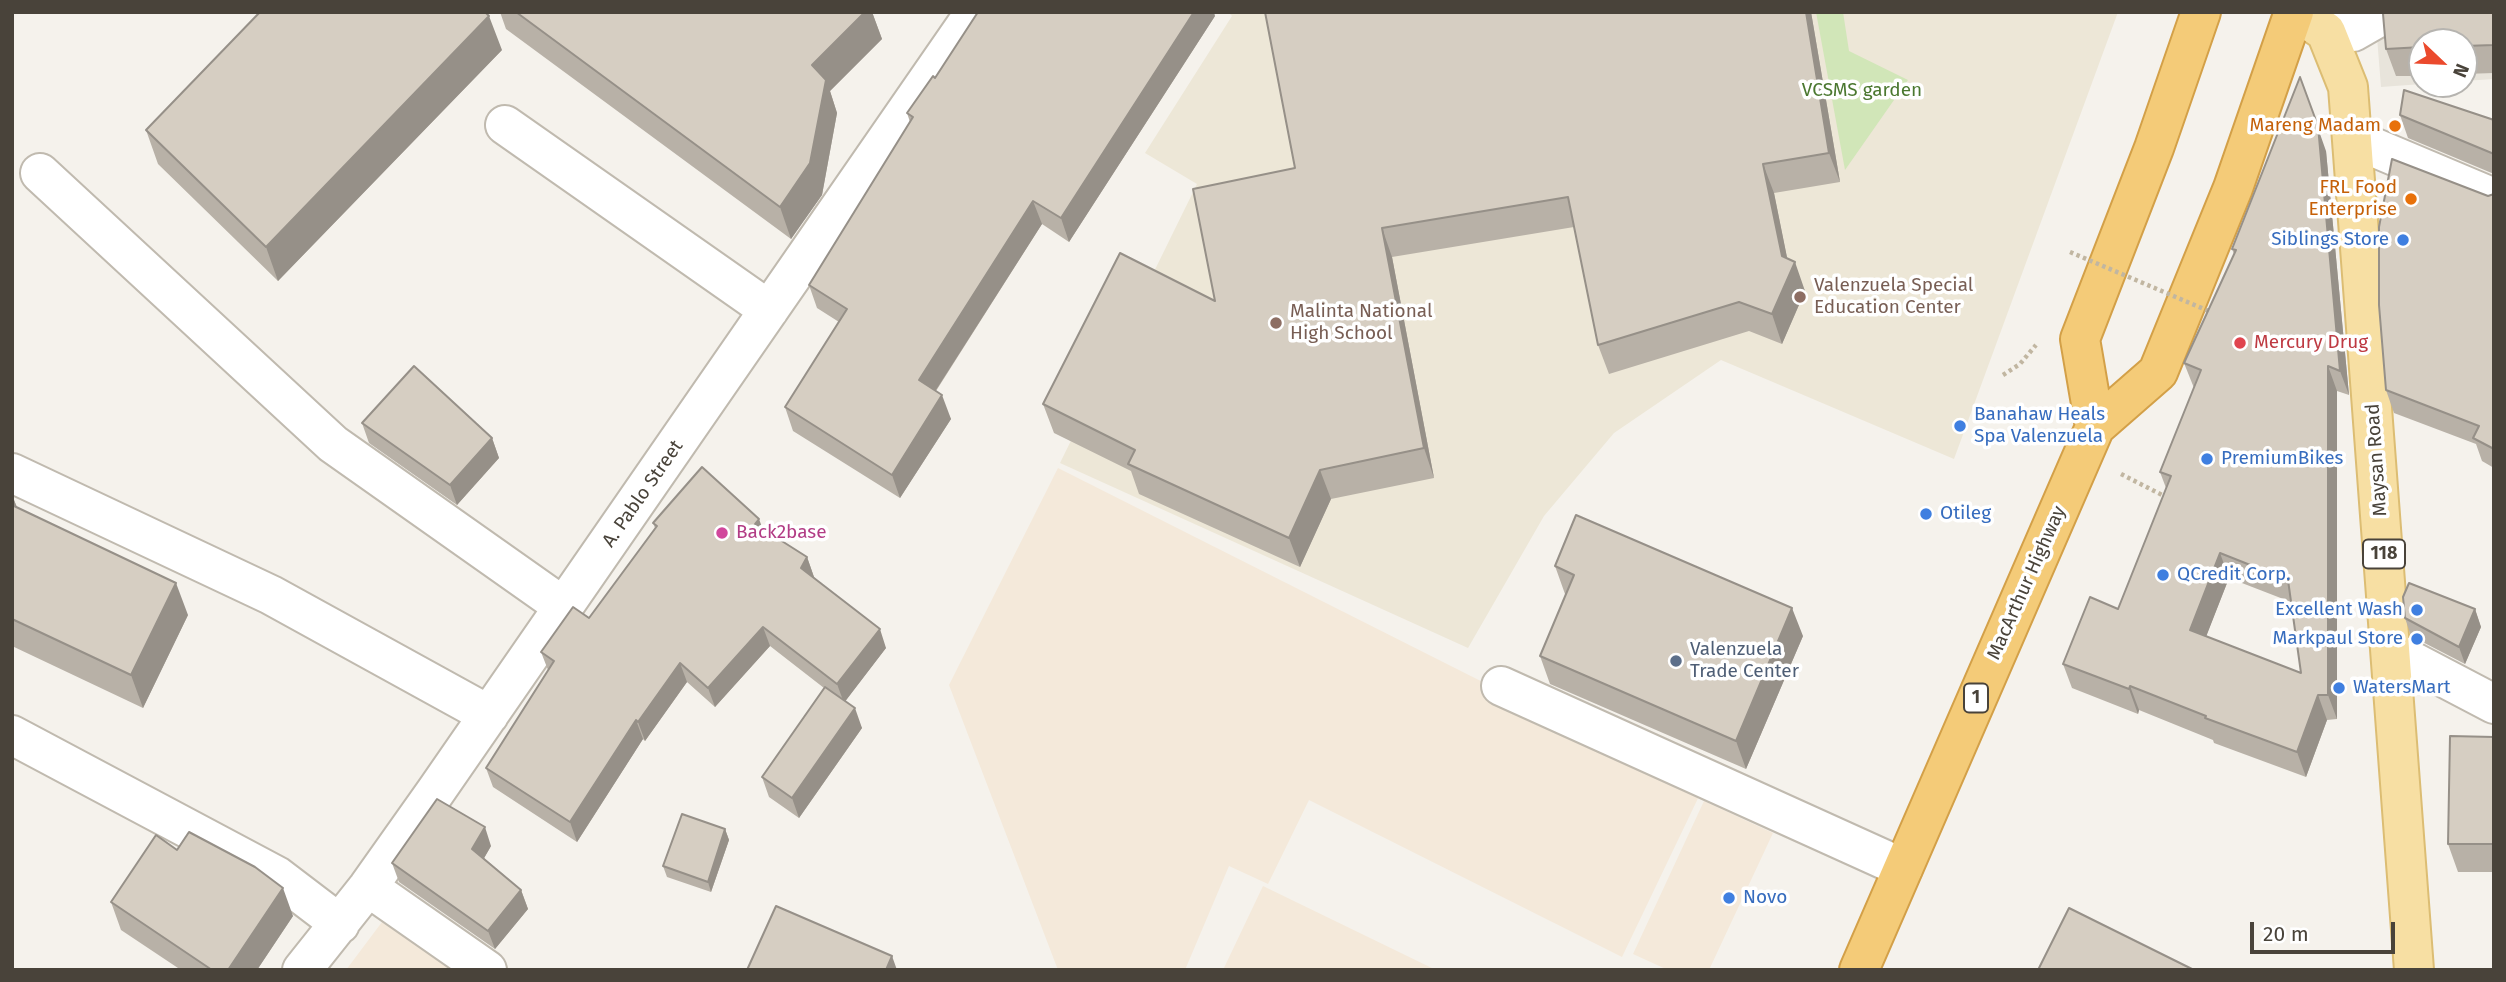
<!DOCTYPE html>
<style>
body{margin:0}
#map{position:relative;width:2506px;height:982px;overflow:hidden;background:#f5f2ec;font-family:"Fira Sans",sans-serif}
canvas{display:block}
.frame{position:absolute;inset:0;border:14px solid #49433a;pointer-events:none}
.north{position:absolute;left:2408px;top:28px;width:70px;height:70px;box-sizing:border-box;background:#fff;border:2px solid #b6b4b0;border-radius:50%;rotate:113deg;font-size:19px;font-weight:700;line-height:28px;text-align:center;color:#49433a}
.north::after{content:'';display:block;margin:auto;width:24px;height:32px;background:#eb4a2d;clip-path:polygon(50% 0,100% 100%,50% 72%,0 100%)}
.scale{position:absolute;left:2250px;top:922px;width:145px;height:32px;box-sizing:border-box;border:4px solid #49433a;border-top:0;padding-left:9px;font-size:21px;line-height:24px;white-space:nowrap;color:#49433a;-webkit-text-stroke:5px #fff;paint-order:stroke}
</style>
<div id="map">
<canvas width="2506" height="982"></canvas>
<div class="frame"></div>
<div class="north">N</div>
<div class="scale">20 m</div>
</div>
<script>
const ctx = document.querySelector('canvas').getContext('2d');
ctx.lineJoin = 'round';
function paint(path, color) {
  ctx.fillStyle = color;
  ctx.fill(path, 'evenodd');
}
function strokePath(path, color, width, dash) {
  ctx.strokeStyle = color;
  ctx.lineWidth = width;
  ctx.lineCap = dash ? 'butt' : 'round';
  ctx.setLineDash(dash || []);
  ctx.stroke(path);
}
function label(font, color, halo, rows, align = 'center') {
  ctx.font = font + ' "Fira Sans",sans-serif';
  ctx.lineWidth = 7;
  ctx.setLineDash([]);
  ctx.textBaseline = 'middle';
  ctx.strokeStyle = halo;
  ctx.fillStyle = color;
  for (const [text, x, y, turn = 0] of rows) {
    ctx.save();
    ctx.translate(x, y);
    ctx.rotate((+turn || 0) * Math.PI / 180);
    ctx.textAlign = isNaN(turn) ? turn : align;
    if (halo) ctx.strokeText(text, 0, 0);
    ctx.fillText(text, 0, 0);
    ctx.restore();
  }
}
paint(new Path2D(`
 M2375,12h119v67l-30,2v-39h-42v42l-41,3z`), '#e8e4db');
paint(new Path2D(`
 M1058,468l643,324 -79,165 -313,-157 -41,84 -39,-18 -44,104h-127l-109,-285z
 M1704,801l69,32 -64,137h-41l-35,-16z
 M1263,886l173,84h-213z
 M382,922l71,48h-107z`), '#f4e9da');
paint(new Path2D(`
 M1228,12h890l-164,447 -233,-99 -107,73 -70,83 -76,132 -408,-185 137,-279 -52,-31 87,-137z`), '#ede7d7');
paint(new Path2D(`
 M1816,12h27l6,39 59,29 -63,90z`), '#d1e6b8');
const minor = new Path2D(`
 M2326,32h27l35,-20
 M505,125l264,185
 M2354,139l140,59
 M40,173l293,271 231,163
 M12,473l259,122 218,120
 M2391,650l103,54
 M1501,686l402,182
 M12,735l265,141 63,48
 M368,887l119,83
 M302,970l66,-83 68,-96 539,-779`);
const major = new Path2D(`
 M2297,12l29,20 22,55 66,883`);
const highway = new Path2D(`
 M2095,427l-15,-88 74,-191 47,-136
 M1859,970l236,-543 63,-55 75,-184 61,-176`);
strokePath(minor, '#c0baaf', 42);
strokePath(major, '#dcbd73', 42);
strokePath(highway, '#d3a048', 42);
strokePath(new Path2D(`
 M2003,375l17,-11 16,-19
 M2121,474l45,23`), '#c1b6a1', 4.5, [3.5, 3.5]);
strokePath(minor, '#fff', 38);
strokePath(major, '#f7dfa3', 38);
strokePath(highway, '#f4cb78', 38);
strokePath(new Path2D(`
 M2070,252l141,60`), '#c1b6a1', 4.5, [3.5, 3.5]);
paint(new Path2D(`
 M500,12h372l10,27 -52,52 7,22 -15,82 -31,44 -285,-210z
 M1265,12h546l29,170 -66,11 13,65 18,33 -23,53 -33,-13 -140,43 -11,-29 -24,-118 -182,30 42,221 -103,21 -31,68 -161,-73 -8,-23 -77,-38 -11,-29 172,-103 80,-133z
 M2494,12v61l-30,1v-32h-42v34h-26l-10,-27z
 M1215,16l-146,226 -27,-18 -106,167 15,28 -51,79 -107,-67 -8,-24 54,-85 -22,-14 -8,-23 101,-163 -3,-9 28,-35z
 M502,50l-224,231 -120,-117 -12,-34z
 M2400,115l94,5v54l-86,-36z
 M2326,151l23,244 -12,-4v328l-10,1 -21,57 -92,-34 -1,-3 -74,-30 -1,4 -66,-26 -9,-24 55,-55 48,-121 -6,-16 34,-84 -10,-25 50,-109 -2,-5zM2229,578l62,24 10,71 -95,-37z
 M2494,194v274l-12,-7 -6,-17 -82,-31 -8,-23 102,-194z
 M362,423l130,15 7,20 -42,47 -88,-62z
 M12,495l5,12 171,108 -45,93 -131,-62z
 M653,523l110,6 44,28 7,20 72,71 -41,53 17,27 -63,90 -30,-21 -7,-20 62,-89 -54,-42 -55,61 -28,-25 -42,59 -2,-2 -66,103 -84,-55 -7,-19 62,-98 -7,-18 48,-34 66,-90z
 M1555,566l248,70 -57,133 -196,-85 -10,-28 26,-61 -1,-1z
 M2475,609l6,18 -16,37 -54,-28 -6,-18z
 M2494,737v135h-36l-10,-28z
 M725,829l4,11 -18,52 -44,-15 -4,-11z
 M491,846l-7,12 37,32 7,19 -33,40 -96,-67 -7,-19z
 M177,850l116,66 -36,54h-76l-60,-40 -10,-28z`), '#b8b1a7');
paint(new Path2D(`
 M865,12h7l10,27 -52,52 7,22 -15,82 -31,44 -11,-32 32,-142z
 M1194,12h20l1,4 -146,226 -8,-24z
 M1806,12h5l29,170 -11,-29z
 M489,16l13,34 -224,231 -12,-34z
 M2300,77l26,74 23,244 -9,-24z
 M1763,164l11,29 16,79 5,-10 10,29 -23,53 -10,-30 10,-58z
 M1033,201l9,23 -115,180 -8,-24z
 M1382,228l10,29 42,221 -10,-30z
 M2328,366l9,25v328l-9,-24z
 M942,395l9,24 -51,79 -8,-23z
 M492,438l7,20 -42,47 -7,-20z
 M1320,470l11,29 -31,68 -11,-29z
 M12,495l12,31 -12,-12z
 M759,519l7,19 -11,-14z
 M2220,553l9,25 -30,77 -9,-25z
 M807,557l7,20 -6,10 -7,-19z
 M176,583l12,32 -45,93 -12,-33z
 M1792,608l11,28 -57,133 -10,-28z
 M2475,609l6,18 -16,37 -6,-17z
 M763,627l7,19 -55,61 -7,-19z
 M880,629l6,19 -42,55 -7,-19z
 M680,663l7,19 -42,59 -7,-19z
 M2130,686l9,24 -1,4 -9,-25z
 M2318,695l9,25 -21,57 -9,-25z
 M855,708l7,20 -63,90 -7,-20z
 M636,720l7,19 -66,103 -7,-20z
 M485,827l6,19 -12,21 -7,-18z
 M725,829l4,11 -18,52 -3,-10z
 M283,888l10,28 -36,54h-29z
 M521,890l7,19 -33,40 -7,-18z
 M892,956l5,14h-11z`), '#969088');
const building = new Path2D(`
 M260,12h225l4,4 -223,231 -120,-117z
 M516,12h349l-53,53 14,15 -16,83 -30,44z
 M978,12h216l-133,206 -28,-17 -114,179 23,15 -50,80 -107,-68 62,-98 -38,-24 104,-168 -6,-4 26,-37 2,2z
 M1265,12h541l23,141 -66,11 19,92 13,6 -23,52 -33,-12 -141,43 -30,-148 -186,31 42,220 -104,22 -31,68 -161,-74 7,-14 -92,-46 77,-151 95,48 -22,-112 102,-21z
 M2385,12h109v33l-30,1v-4h-42v5l-36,2 -3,-35z
 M2300,77l18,49 22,245 -12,-5v329h-10l-21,57 -92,-34 1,-2 -76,-30 -1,3 -66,-25 27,-67 28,12 53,-133 -11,-4 41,-102 -17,-7 52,-113 -4,-1zM2220,553l68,27 13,93 -111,-43z
 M2404,90l90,30v34l-94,-39z
 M2392,159l96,37 6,-2v255l-21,-11 6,-12 -93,-36 -7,-85v-78z
 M414,366l78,72 -42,47 -88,-62z
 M702,467l57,52 -4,5 52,33 -6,11 79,61 -43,55 -74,-57 -55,61 -28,-25 -42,59 -2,-2 -66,102 -84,-54 68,-107 -13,-9 32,-45 16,11 68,-92 -4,-3z
 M12,505l164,78 -45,92 -119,-56z
 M1576,515l216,93 -56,133 -196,-85 34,-81 -19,-9z
 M2409,583l66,26 -16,38 -54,-29 -2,-21z
 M825,687l30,21 -63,90 -30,-21z
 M2450,736l44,1v107h-46z
 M437,799l48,28 -13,22 49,41 -33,41 -96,-68z
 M682,814l43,15 -17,53 -45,-16z
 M189,832l66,35 28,21 -55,82h-16l-101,-68 45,-67 21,15z
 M776,906l116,50 -6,14h-139z
 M2069,908l125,62h-156z`);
paint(building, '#d6cec2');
strokePath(building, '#969088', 2);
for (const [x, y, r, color] of [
 [2395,126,7,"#e8710a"],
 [2411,199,7,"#e8710a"],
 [2403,240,7,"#3f7fe0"],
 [1800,297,7,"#8d6e63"],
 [1276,323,7,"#8d6e63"],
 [2240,343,7,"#e0444e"],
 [1960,426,7,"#3f7fe0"],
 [2207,459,7,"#3f7fe0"],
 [1926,514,7,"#3f7fe0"],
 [722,533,7,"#d1479c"],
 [2163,575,7,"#3f7fe0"],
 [2417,610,7,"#3f7fe0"],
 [2417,639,7,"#3f7fe0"],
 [1676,661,7,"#5c6f8a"],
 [2339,688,7,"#3f7fe0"],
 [1729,898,7,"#3f7fe0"]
]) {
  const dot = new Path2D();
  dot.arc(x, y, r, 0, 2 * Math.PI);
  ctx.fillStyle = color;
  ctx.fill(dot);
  strokePath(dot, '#fff', 2.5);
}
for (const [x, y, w] of [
 [2384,554,42],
 [1976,698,24]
]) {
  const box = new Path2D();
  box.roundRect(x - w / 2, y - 14.5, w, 29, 5);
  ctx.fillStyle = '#fff';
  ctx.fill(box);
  strokePath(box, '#49433a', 2);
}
label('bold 18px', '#49433a', null, [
 ["118",2384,554],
 ["1",1976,698]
]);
label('19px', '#4b7830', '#fff', [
 ["VCSMS garden",1862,91]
]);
label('19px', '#c56008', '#fff', [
 ["Mareng Madam",2381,126],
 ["FRL Food",2397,188],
 ["Enterprise",2397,210]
], 'right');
label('19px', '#366cbe', '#fff', [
 ["Siblings Store",2389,240,"right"],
 ["Banahaw Heals",1974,415],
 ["Spa Valenzuela",1974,437],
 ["PremiumBikes",2221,459],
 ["Otileg",1940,514],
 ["QCredit Corp.",2177,575],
 ["Excellent Wash",2403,610,"right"],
 ["Markpaul Store",2403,639,"right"],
 ["WatersMart",2353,688],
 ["Novo",1743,898]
], 'left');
label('19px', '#785e54', '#fff', [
 ["Valenzuela Special",1814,286],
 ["Education Center",1814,308],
 ["Malinta National",1290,312],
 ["High School",1290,334]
], 'left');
label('19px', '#be3a42', '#fff', [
 ["Mercury Drug",2254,343]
], 'left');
label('19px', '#49433a', '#fff', [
 ["Maysan Road",2377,460,-94],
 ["A. Pablo Street",643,494,-55],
 ["MacArthur Highway",2027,583,-66]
]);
label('19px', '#b23c85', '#fff', [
 ["Back2base",736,533]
], 'left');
label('19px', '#4e5e75', '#fff', [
 ["Valenzuela",1690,650],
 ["Trade Center",1690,672]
], 'left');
</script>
